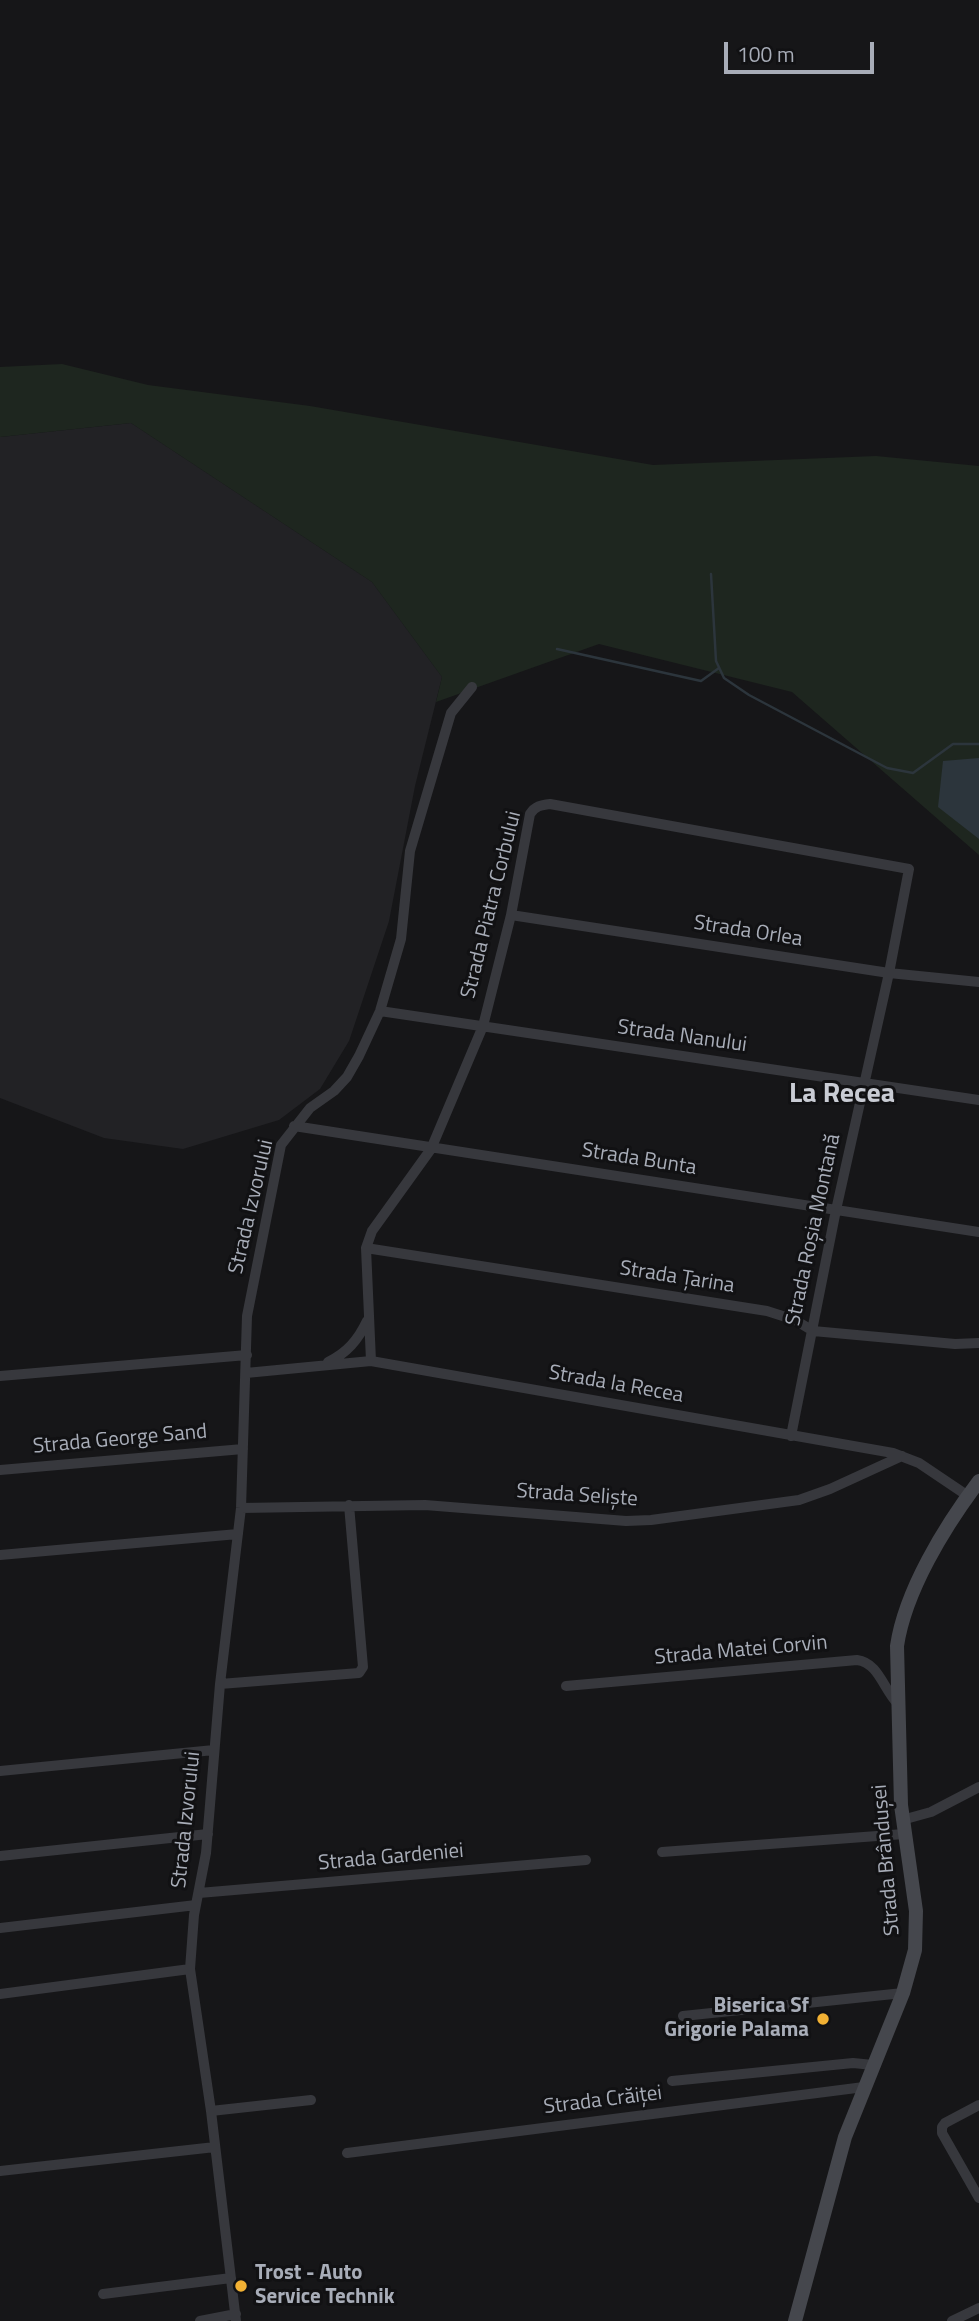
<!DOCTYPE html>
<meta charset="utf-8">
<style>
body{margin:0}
#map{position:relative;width:979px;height:2321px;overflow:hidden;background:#161618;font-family:"Titillium Web",sans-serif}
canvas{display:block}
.scale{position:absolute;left:724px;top:42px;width:150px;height:32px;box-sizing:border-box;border:4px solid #a8adb8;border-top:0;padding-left:9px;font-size:21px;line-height:24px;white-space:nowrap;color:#a8adb8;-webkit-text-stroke:5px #111113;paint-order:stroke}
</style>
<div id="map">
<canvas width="979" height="2321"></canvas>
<div class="scale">100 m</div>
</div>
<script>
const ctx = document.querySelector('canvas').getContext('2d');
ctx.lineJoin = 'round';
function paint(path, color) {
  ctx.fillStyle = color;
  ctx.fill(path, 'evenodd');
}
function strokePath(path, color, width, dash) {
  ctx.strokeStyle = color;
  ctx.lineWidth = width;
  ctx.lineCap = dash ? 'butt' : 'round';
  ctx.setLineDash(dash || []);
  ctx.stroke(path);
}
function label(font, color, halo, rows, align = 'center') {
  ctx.font = font + ' "Titillium Web",sans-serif';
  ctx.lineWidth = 6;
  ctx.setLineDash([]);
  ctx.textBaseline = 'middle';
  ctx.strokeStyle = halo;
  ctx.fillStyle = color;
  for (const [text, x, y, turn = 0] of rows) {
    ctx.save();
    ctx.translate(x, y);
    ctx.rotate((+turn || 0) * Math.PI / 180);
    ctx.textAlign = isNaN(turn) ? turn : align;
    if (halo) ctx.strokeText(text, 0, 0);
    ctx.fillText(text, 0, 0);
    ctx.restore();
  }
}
paint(new Path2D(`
 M131,423l241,159 70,95 -27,109 -26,135 -40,120 -29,48 -41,31 -96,29 -79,-11 -104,-40v-661z`), '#222225');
paint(new Path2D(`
 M62,364l86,21 162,21 343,59 223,-9 103,10v389l-187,-163 -193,-48 -163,58 6,-25 -70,-95 -241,-159 -131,14v-70z`), '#1e261f');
paint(new Path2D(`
 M979,758v81l-41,-32 5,-46z`), '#2c353c');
strokePath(new Path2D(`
 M711,574l5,87 8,17 25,17 138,73 26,5 40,-29h26
 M557,649l144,32 18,-13`), '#2c353c', 2.5);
strokePath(new Path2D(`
 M511,915l378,58 90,9
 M380,1011l599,89
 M294,1126l685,106
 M366,1248l401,63 28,9 18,11 142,13 24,-1
 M371,1361l-5,-113 6,-17 59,-82 52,-123 28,-111 19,-101c5,-8 11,-9 20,-10l359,65 -20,104 -53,237 -45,226
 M328,1362c19,-9 30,-22 39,-41
 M246,1373l125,-12 522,92 26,10 49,33
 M0,1376l247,-21
 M0,1470l243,-21
 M241,1508l184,-3 201,16 25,-1 148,-20 31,-11 72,-33
 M0,1555l238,-21
 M220,1684l139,-11 4,-6 -14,-162
 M566,1686l291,-26c22,3 26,29 41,44
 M0,1771l214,-21
 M902,1820l29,-8 48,-25
 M662,1852l242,-18
 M0,1856l208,-22
 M199,1893l387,-33
 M0,1928l196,-23
 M0,1994l190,-25
 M683,2016l220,-23
 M672,2081l181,-18 20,2
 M979,2105l-34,18 -3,4v6l37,65
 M211,2111l100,-11
 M347,2153l517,-66
 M0,2171l215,-24
 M103,2294l128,-16
 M200,2321l36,-7
 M236,2321l-25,-210 -21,-142 4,-54 12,-62 14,-169 21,-176 6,-192 34,-171 29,-37 24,-17 13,-14 12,-21 21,-45 21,-72 9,-88 41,-138 21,-26
 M952,2321l27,-13`), '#37383d', 10);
strokePath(new Path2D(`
 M795,2321l50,-184 58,-144 12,-43 1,-39 -15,-106 -4,-159c8,-55 48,-120 82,-165`), '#45474d', 14);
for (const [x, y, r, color] of [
 [823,2019,7,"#f2b134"],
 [241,2286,7,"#f2b134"]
]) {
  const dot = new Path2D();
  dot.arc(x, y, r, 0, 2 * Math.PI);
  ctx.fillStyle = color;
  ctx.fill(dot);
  strokePath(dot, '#111113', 2.5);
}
label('21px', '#a8adb8', '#111113', [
 ["Strada Piatra Corbului",492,905,-76],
 ["Strada Orlea",748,932,9],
 ["Strada Nanului",682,1037,8],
 ["Strada Bunta",639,1160,9],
 ["Strada Izvorului",252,1207,-77],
 ["Strada Roșia Montană",814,1230,-78],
 ["Strada Țarina",677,1278,9],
 ["Strada la Recea",616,1385,10],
 ["Strada George Sand",120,1440,-5],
 ["Strada Seliște",577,1496,4],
 ["Strada Matei Corvin",741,1651,-5],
 ["Strada Izvorului",187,1820,-84],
 ["Strada Gardeniei",391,1858,-5],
 ["Strada Brândușei",887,1860,-95],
 ["Strada Crăiței",603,2101,-7]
]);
label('bold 21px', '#a8adb8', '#111113', [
 ["Biserica Sf",809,2007],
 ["Grigorie Palama",809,2031],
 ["Trost - Auto",255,2274,"left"],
 ["Service Technik",255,2298,"left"]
], 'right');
label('bold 28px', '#c9ccd4', '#111113', [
 ["La Recea",842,1095]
]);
</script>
